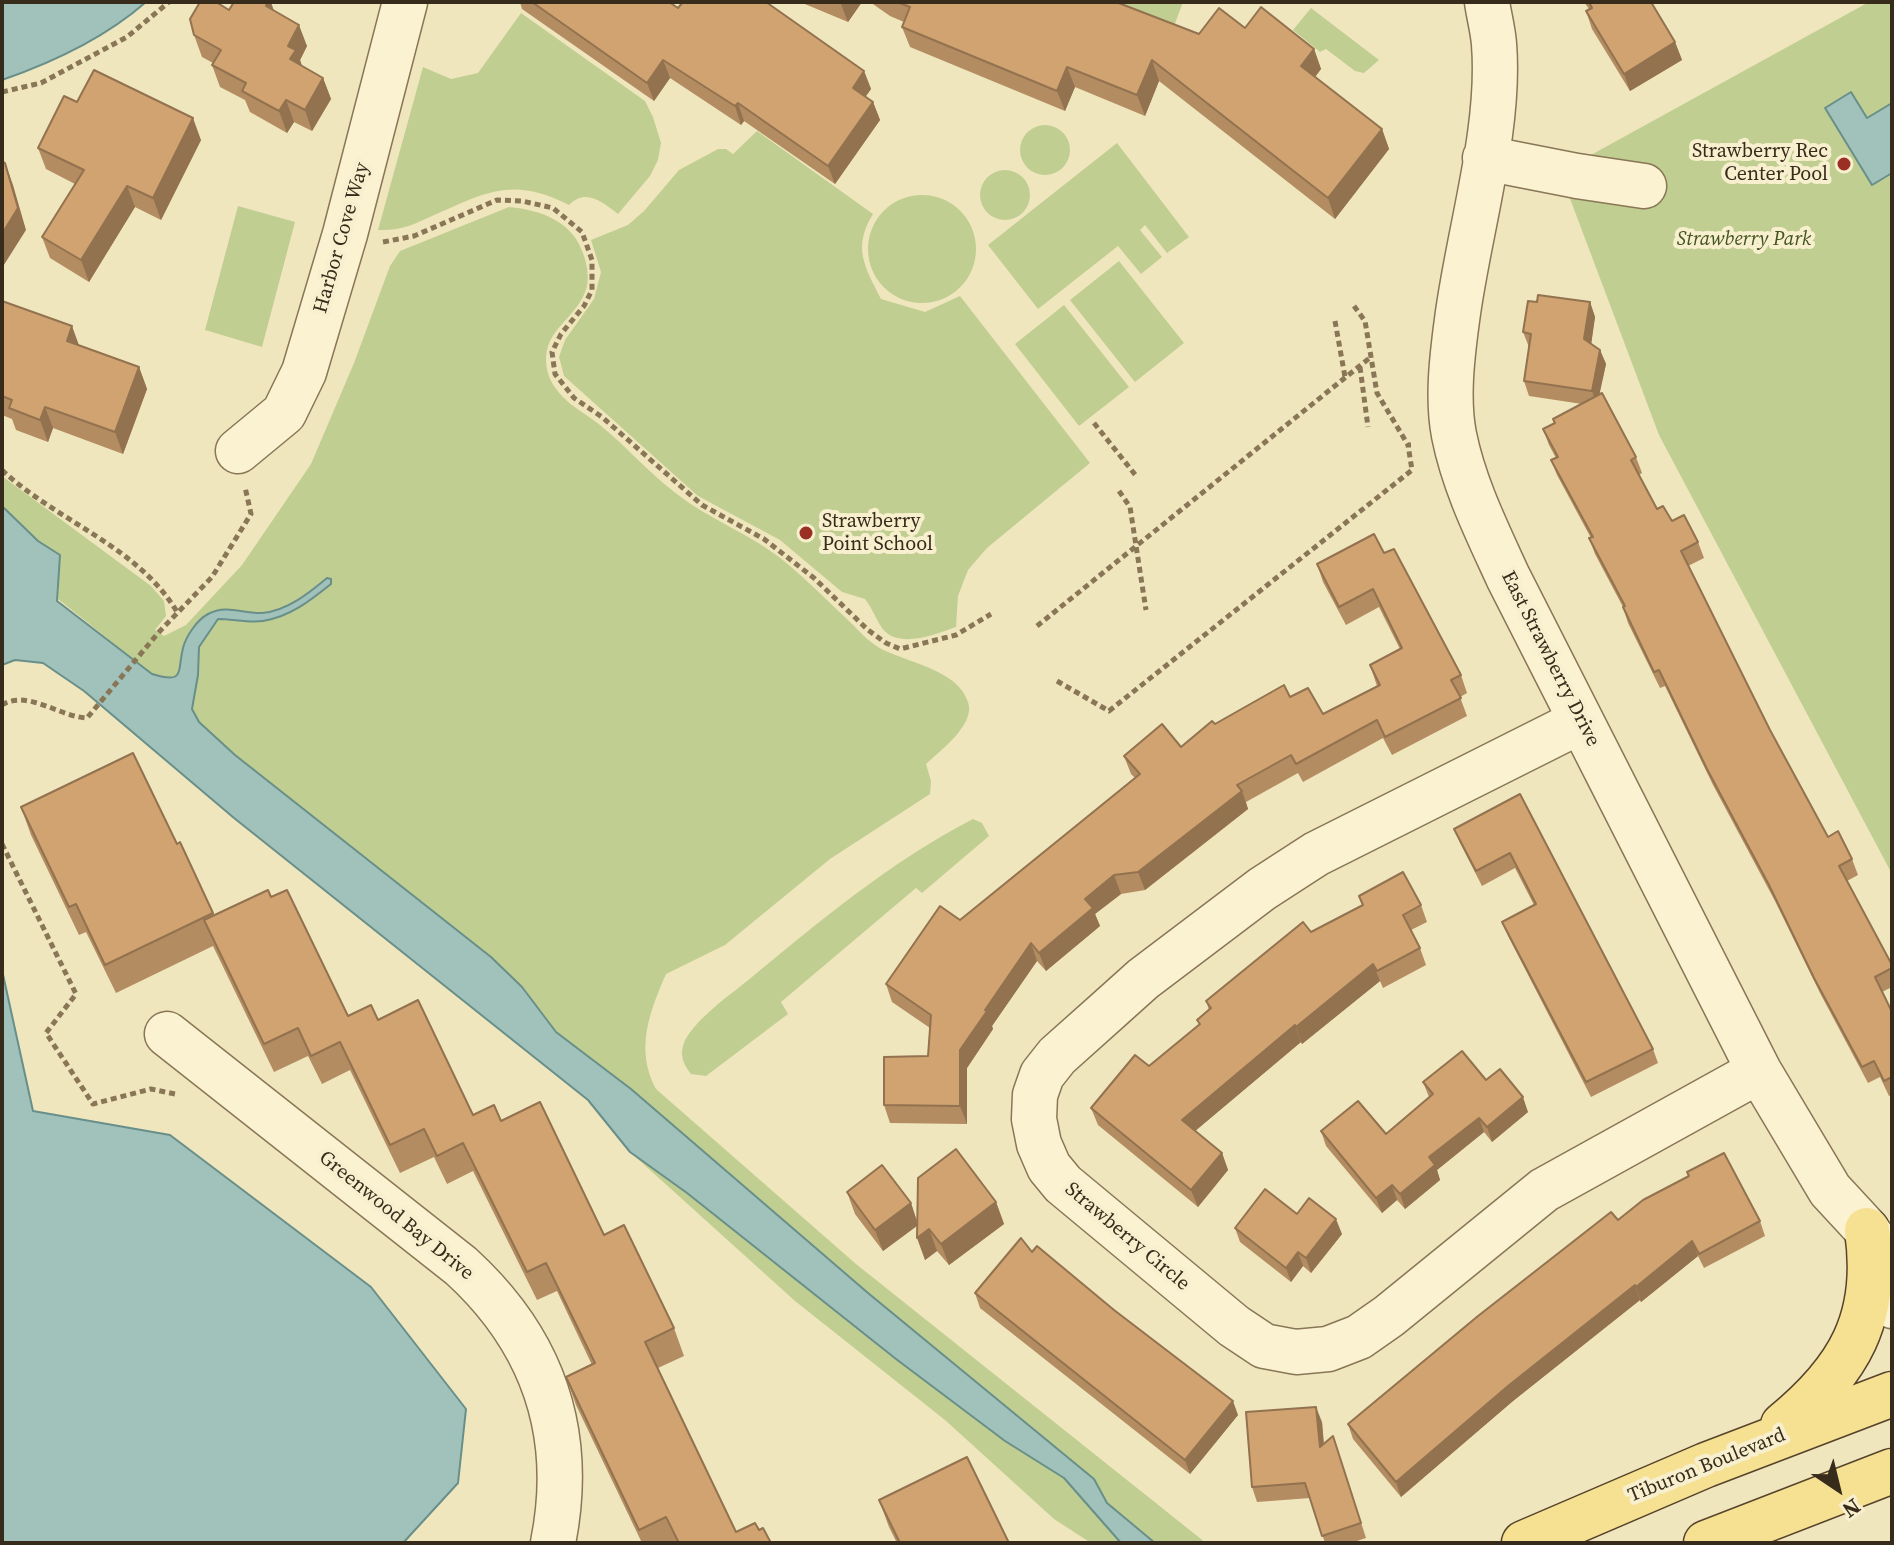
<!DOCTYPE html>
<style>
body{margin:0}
#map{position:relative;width:1894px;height:1545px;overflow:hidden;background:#f0e6be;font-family:"Source Serif 4",serif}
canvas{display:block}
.frame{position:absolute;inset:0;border:4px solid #372c1b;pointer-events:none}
.north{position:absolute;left:1798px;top:1449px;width:80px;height:80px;-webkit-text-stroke:6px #f7efce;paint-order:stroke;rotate:145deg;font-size:22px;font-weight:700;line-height:32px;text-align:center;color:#372c1b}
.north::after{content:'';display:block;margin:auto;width:28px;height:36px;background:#372c1b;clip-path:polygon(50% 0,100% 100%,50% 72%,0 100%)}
</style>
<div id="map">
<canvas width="1894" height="1545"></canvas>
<div class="frame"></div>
<div class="north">N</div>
</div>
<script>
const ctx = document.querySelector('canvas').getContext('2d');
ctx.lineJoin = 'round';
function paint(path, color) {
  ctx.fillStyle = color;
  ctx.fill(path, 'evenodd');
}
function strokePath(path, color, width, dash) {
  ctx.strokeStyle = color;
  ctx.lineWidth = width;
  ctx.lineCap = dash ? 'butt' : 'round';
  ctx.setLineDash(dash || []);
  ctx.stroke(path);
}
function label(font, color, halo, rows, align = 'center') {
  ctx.font = font + ' "Source Serif 4",serif';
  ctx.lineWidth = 8;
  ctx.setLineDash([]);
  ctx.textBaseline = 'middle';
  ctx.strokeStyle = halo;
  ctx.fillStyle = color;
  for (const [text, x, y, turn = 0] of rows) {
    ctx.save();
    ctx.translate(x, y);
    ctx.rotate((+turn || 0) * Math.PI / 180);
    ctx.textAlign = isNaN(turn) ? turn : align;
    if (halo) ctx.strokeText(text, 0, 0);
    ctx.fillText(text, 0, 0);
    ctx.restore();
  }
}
paint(new Path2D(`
 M1111,2h72l-12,32z
 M1869,2h23v872l-233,-439 -99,-263z
 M1311,8l68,52 -15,13 -9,-2 -29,-22 -6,3 -27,-22z
 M521,13l124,88 8,16 8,26 -3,17 -8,16 -32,38c-16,-12 -32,-26 -49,-9 -56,-29 -83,-13 -137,11 -20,9 -31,15 -54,14l45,-163 28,12 27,-6z
 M1020 150a25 25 0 1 1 50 0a25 25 0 1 1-50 0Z
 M757,131l116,83c-21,34 -8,53 8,85l44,13 35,-16 130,167 -103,85 -19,22 -10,26 -2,31c-20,7 -58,23 -74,1 -6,-9 -10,-20 -17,-29l-23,-7 -62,-52 -82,-44 -134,-120 -5,-19 6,-17 29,-41 7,-27 -10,-32 37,-15 16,-14 35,-41 39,-21h8l7,5z
 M1117,143l72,94 -22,16 -22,-28 -5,5 22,27 -21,17 -23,-28 -80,63 -50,-64z
 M980 195a25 25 0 1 1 50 0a25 25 0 1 1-50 0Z
 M868 249a54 54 0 1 1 108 0a54 54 0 1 1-108 0Z
 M238,206l57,16 -33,125 -57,-17z
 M509,207c33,3 65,15 75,49 3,9 5,21 3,30 -9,36 -52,44 -38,90 2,6 8,15 13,20 11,12 26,19 38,29 27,22 49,48 77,69 33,26 74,40 107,67 23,19 45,41 67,62 8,8 17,18 27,24 27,16 79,21 90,55 8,22 -28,49 -42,62l5,17 -1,13 -100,65 -105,86 -59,29c-17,39 -31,76 -10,115l200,175 350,279h-51l-7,-4 -41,-36 -13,-24 -226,-186 -237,-204 -75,-57 -34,-45 -31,-30 -256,-202 -36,-33 -7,-13 6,-34 1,-28 19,-28c14,1 32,4 45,2 27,-4 48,-21 68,-37l-5,-6c-18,14 -38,33 -63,34 -13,1 -27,-3 -40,-3l-40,38c-2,27 -2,36 -31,27l-94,-75 2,-44 -22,-14 -36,-35v-30l149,110 13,15 2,15 -11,14 9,6 22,-11 56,-60 69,-101 43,-101 36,-97 10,-15z
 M1119,261l65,82 -49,39 -65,-82z
 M1064,305l65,82 -50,39 -64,-82z
 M973,819l9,4 7,13 -67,57 -6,-5 -135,114 7,12 -82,62 -15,-2c-7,-9 -11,-17 -8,-28 6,-23 51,-54 69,-69 69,-57 141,-117 221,-158z
 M630,1152l57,41 209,166 109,82 59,37 57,65h-30l-37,-24 -109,-99 -150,-119z`), '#c1ce91');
const water = new Path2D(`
 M2,2h144c-41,36 -92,60 -144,78z
 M1851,92l16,26 25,-15v70l-20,12 -47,-77z
 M2,506l36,35 22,14 -3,46 95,73c33,10 25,-1 31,-26 3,-12 14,-28 25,-34 19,-10 35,0 54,-1 25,-2 47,-20 65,-35l4,1v5c-20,16 -41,33 -68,37 -14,2 -31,-2 -45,-2l-19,28 -1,28 -6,34 7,13 36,33 256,202 31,30 34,45 75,57 237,204 226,186 13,24 48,40h-34l-57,-65 -59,-37 -109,-82 -209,-166 -57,-41 -42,-52 -354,-282 -150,-127 -41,-28 -28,-3 -13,5z
 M2,970l31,141 137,24 201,152 95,122 -8,74 -55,60h-401z`);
paint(water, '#a1c1bb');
strokePath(water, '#688f89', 2);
const minor = new Path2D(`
 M1487,2c2,14 6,28 7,42 7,86 -26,190 -37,276 -5,37 -10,79 -3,115 10,50 33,96 54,142l251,494 71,119 37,40 15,22 10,4
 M1485,158l92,18 67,10
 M238,451l46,-38 20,-41 41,-138 60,-232
 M1581,721l-265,133 -54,35 -119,90 -39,35 -47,42 -15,19 -7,20 -1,24 5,25 10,23 14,17 171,142 30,20 32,6 32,-3 31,-12 30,-21 155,-126 215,-119
 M167,1034l294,232c82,75 114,167 92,277
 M1882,1252c-2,19 -1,37 10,54`);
const major = new Path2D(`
 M1783,1425c66,-54 97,-107 84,-195
 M1524,1543l182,-78 186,-71
 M1706,1543l186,-72`);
strokePath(minor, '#897656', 47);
strokePath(major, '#56432b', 47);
strokePath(new Path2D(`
 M2,92l39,-9 86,-46 42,-35
 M383,242l31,-6 83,-36 25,1 31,7 29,24 10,28v30l-8,16 -23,28 -9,18 3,22 19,24 28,19 100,88 62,34 50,39 54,52 18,13 14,6 56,-14 35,-21
 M1354,306l11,15 12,72 31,52h3
 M1335,321l10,56
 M1360,367l8,60
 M1094,423l43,54
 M2,470c54,51 136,76 175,142
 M1119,491l11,16 16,103
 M1037,626l335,-270
 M1057,681l52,30 303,-241 -4,-25
 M2,705c25,-16 58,12 85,13l72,-86 53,-55 39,-63 -6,-27
 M2,844l74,150 -30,39 47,71 58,-15 24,5`), '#897656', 5, [6, 4]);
strokePath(minor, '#faf2d1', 44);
strokePath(major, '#f6e193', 44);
paint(new Path2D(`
 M520,2h149l9,6 186,63 7,18 -6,8 8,5 7,18 -45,64 -91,-63 -3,4 -71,-47 -16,23 -132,-92z
 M800,2h62l-14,20z
 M870,2h246l83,32 46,-6 69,21 7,20 -6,8 67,52 7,20 -54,70 -176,-138 -14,35 -70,-29 -10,24 -155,-64 -8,-20 2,-5 -14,-6z
 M1584,2h67l24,40 7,18 -52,31 -38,-62 -6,-18 3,-2z
 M229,10l45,1 33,35 -7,14 2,6 21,12 8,21 -19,32 -18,-9 -7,11 -37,-21 -5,-12 -25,-13 -8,-22 1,-2 -11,-6 -8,-22z
 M77,102l124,38 -40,80 -26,-13 -46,75 -39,-24 -8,-21 33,-53 -29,-15 -8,-21z
 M2,301l78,45 59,21 8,22 -24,65 -70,-26 -5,14 -32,-12 -4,-11 -10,-4z
 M1537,302h53l5,15 -4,26 9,7 6,14 -7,30 37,63 6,16 -3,2 18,34 41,33 6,16 -16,8 82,164 58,107 24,22 6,16 -11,6 45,84v22l-10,5 10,20v83l-3,1 -9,-19 -12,6 -48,-90 -45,-92 -62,-116 -48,-99 -5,2 -32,-65 -5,-16 -28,-53 -6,-16h2l-34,-63 -6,-15 5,-2 -7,-13 -6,-16 11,-6 28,-19 -53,-8 -5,-15 5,-34 -6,-15z
 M1384,553l77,122 6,18 -7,4 7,19 -75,39 -9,-17 -80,44 -5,-9 -52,29 2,7 -103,81 -24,4 -26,20 5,12 -54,45 -9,-10 -45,65 1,3 -26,39v56l-77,-1 -6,-18 44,-49 2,-28 -38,-26 -6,-18 74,-64 175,-142 -4,-4 -7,-18 57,-9 34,-23 75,-27 33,17 54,-28 -7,-21 30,-16 -21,-42 -33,18 -23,-43 -6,-18z
 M1520,794l133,255 5,14 -67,34 -83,-161 -6,-14 32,-17 -19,-37 -33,18 -22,-43 -6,-14z
 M21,807l156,37 3,-2 34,73 57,-18 77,119 30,4 95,95 28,6 103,114 70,93 10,28 -26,12 78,164 23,-2 12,13h-129l-66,-138 -10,-28 26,-12 -35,-74 -20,9 -64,-129 -26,13 -13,-27 -34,16 -50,-103 -28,14 -14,-28 -34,16 -61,-126 -97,47 -30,-61 -7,3 -48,-100z
 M1359,896l62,9 6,17 -16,8 9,18 6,17 -43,23 -3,-7 -78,63 -1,-2 -106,89 27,22 6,17 -30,37 -100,-82 -7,-17 58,-42 50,-41 -2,-5 12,-10 -3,-9 105,-69 51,-27z
 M1486,1080l42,32 -36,30 -8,-10 -47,38 3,10 -35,29 -8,-9 -15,13 -56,-67 -5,-15 65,3 43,-37 -6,-15z
 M847,1192l64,11 6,18 79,-19 8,22 -55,41 -12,-14 -12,9 -8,-34 -34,25 -28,-37z
 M1297,1214l45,20 -31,39 -8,-7 -12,16 -51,-40 -5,-14z
 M1618,1220l142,1 5,15 -61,32 -6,-12 -57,46 -1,-2 -127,101 -112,96 -48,-58 -5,-15z
 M1032,1252l206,163 -48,59 -210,-166 -5,-15z
 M1322,1422l2,22 14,7 28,87 -15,5h-26l-15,-45 -53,4 -5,-15z
 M879,1500l130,43h-112l-8,-16z`), '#b38c61');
paint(new Path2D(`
 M267,2h4l6,18 -11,-14z
 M840,2h22l-14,20z
 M299,25l8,21 -7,14 4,12 -14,-13 -2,-13z
 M1675,42l7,18 -52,31 -6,-17z
 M1314,49l7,20 -13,17 -7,-20z
 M663,60l7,18 -16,23 -7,-18z
 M1152,60l7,21 -14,35 -8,-21z
 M1067,67l8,20 -10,24 -8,-20z
 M864,71l7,18 -12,17 -6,-18z
 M323,78l8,21 -19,32 -7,-21z
 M286,100l8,22 -7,11 -8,-22z
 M873,102l7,18 -45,64 -7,-18z
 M738,103l6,18 -3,4 -6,-19z
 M193,118l8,22 -40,80 -8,-22z
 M1382,129l7,20 -54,70 -7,-21z
 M5,163l8,22 13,45 -24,38v-34z
 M127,186l8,21 -46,75 -8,-22z
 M1590,302l5,15 -5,36 -6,-14z
 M72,326l8,22 -13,-7z
 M1600,350l6,14 -9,42 -5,-15z
 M139,367l8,22 -24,65 -8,-22z
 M45,407l8,21 -5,14 -8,-22z
 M1242,791l6,18 -103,81 -7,-18z
 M1114,875l7,19 -26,20 5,12 -54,45 -7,-18 46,-54z
 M1031,943l6,18 -45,65 1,3 -26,39v56l-7,-18v-56l25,-40z
 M1373,964l7,17 -78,63 -6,-17z
 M1295,1025l6,17 -113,95 -6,-17z
 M1523,1097l5,15 -36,30 -5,-15z
 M1479,1118l5,14 -47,38 3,10 -35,29 -5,-15 29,-37z
 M1222,1153l6,17 -30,37 -7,-17z
 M1392,1185l5,15 -15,13 -6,-15z
 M996,1202l8,22 -55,41 -8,-21z
 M911,1203l7,22 -35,26 -8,-21z
 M1336,1219l6,15 -31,39 -5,-15z
 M929,1229l8,22 -12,9 -8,-22z
 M1692,1241l6,15 -57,46 -5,-15z
 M1298,1252l5,14 -12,16 -5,-14z
 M1635,1285l5,15 -127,101 -112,96 -5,-15 112,-96z
 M1233,1401l5,14 -48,59 -5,-14z
 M1316,1407l6,15 3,40 -5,-15z`), '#92724f');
const building = new Path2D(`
 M200,2h16l13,8 5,-8h33l-1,4 33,19 -11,21 8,4 -6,9 33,19 -18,32 -19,-10 -7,11 -37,-20 4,-8 -34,-18 9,-15 -27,-15 -4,-16z
 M532,2h137l9,6 5,-6h83l98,69 -11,17 20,14 -45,64 -90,-63 -3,3 -72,-46 -16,23z
 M897,2h219l83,32 20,-26 26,20 16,-21 53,42 -13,17 81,63 -54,69 -176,-138 -15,35 -70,-28 -10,24 -155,-64 8,-20z
 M1589,2h62l24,40 -51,32 -38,-63 6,-3z
 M94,70l99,48 -40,80 -26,-12 -46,74 -39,-23 42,-67 -46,-22 26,-52 13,6z
 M2,161l3,2 13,45 -16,26z
 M1538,295l52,7 -6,37 16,11 -8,41 -68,-10 7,-47 -8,-2 5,-31 9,1z
 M2,301l70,25 -5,15 72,26 -24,65 -70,-25 -5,13 -31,-12 3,-8 -10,-4z
 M1602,393l34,64 -5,3 26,49 6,-3 9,15 12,-6 14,27 -17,9 89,179 58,107 10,-6 14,28 -13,7 53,99v3l-17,9 17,35v65l-8,4 -10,-20 -12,6 -48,-89 -45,-93 -62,-116 -48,-99 -5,2 -31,-65 2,-1 -36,-68 4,-1 -42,-77 7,-3 -15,-28 12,-6 -2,-4z
 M1374,534l10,19 10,-4 67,126 -10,5 10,18 -76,39 -8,-17 -81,44 -5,-9 -54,30 5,6 -104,81 -24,3 -29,24 8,9 -54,45 -8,-10 -46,67 2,1 -27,39v56l-76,-1v-48l44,-1 3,-41 -45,-31 54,-78 20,14 180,-146 -16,-18 38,-32 19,23 31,-26 3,3 69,-39 6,12 18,-9 15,26 57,-29 -10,-20 32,-17 -29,-59 -34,18 -22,-43z
 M133,753l44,91 3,-2 33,71 -108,52 -29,-61 -7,3 -48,-100z
 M1520,794l133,255 -67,33 -84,-160 34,-18 -26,-51 -34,18 -22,-42z
 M1403,872l18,33 -18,10 17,33 -43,23 -4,-7 -77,63 -1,-2 -113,95 40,33 -31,37 -100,-82 44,-53 14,11 51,-42 -3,-4 14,-12 -5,-7 97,-79 8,10 52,-27 -4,-9z
 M268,890l3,7 16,-7 61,126 23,-11 7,15 40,-20 55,115 21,-10 7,16 39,-19 64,133 20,-10 50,103 -29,14 91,190 19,-9 4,7 4,-2 8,15h-92l-13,-26 -27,13 -73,-153 29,-14 -49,-100 -19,9 -64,-129 -26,13 -13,-27 -34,16 -50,-103 -29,14 -13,-28 -34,16 -60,-124z
 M1462,1051l24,29 14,-11 23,28 -36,30 -8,-9 -50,39 6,8 -35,29 -8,-9 -16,13 -55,-67 37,-30 28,33 47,-40 -10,-12z
 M956,1149l40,53 -55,42 -12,-15 -12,9 1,-60z
 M1724,1153l36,68 -61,33 -7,-13 -56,46 -1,-2 -127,101 -112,96 -48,-58 130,-108 133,-104 7,8 25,-20 46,-24 -2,-4z
 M882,1165l29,38 -36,27 -28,-38z
 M1265,1189l32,25 12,-16 27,21 -30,39 -8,-6 -12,16 -51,-40z
 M1021,1238l11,14 5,-6 77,64 119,91 -48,59 -210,-167z
 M1316,1407l4,40 13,-11 28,87 -39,13 -17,-53 -53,4 -6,-75z
 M967,1457l42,86h-109l-21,-43z`);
paint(building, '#d0a371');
strokePath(building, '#92724f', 2);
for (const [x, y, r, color] of [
 [1844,164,8,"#9a2f23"],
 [806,533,8,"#9a2f23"]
]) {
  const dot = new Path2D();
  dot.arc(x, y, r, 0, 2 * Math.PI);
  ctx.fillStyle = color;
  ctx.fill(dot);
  strokePath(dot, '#f7efce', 3);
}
label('20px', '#372c1b', '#f7efce', [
 ["Strawberry Rec",1828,152],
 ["Center Pool",1828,175],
 ["Strawberry",822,522,"left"],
 ["Point School",822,545,"left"]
], 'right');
label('20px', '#372c1b', '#f7efce', [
 ["Harbor Cove Way",342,238,-74],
 ["East Strawberry Drive",1550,659,63],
 ["Greenwood Bay Drive",396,1216,39],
 ["Strawberry Circle",1127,1237,40],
 ["Tiburon Boulevard",1707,1466,-22]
]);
label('italic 20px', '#425521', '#f7efce', [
 ["Strawberry Park",1744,240]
]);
</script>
